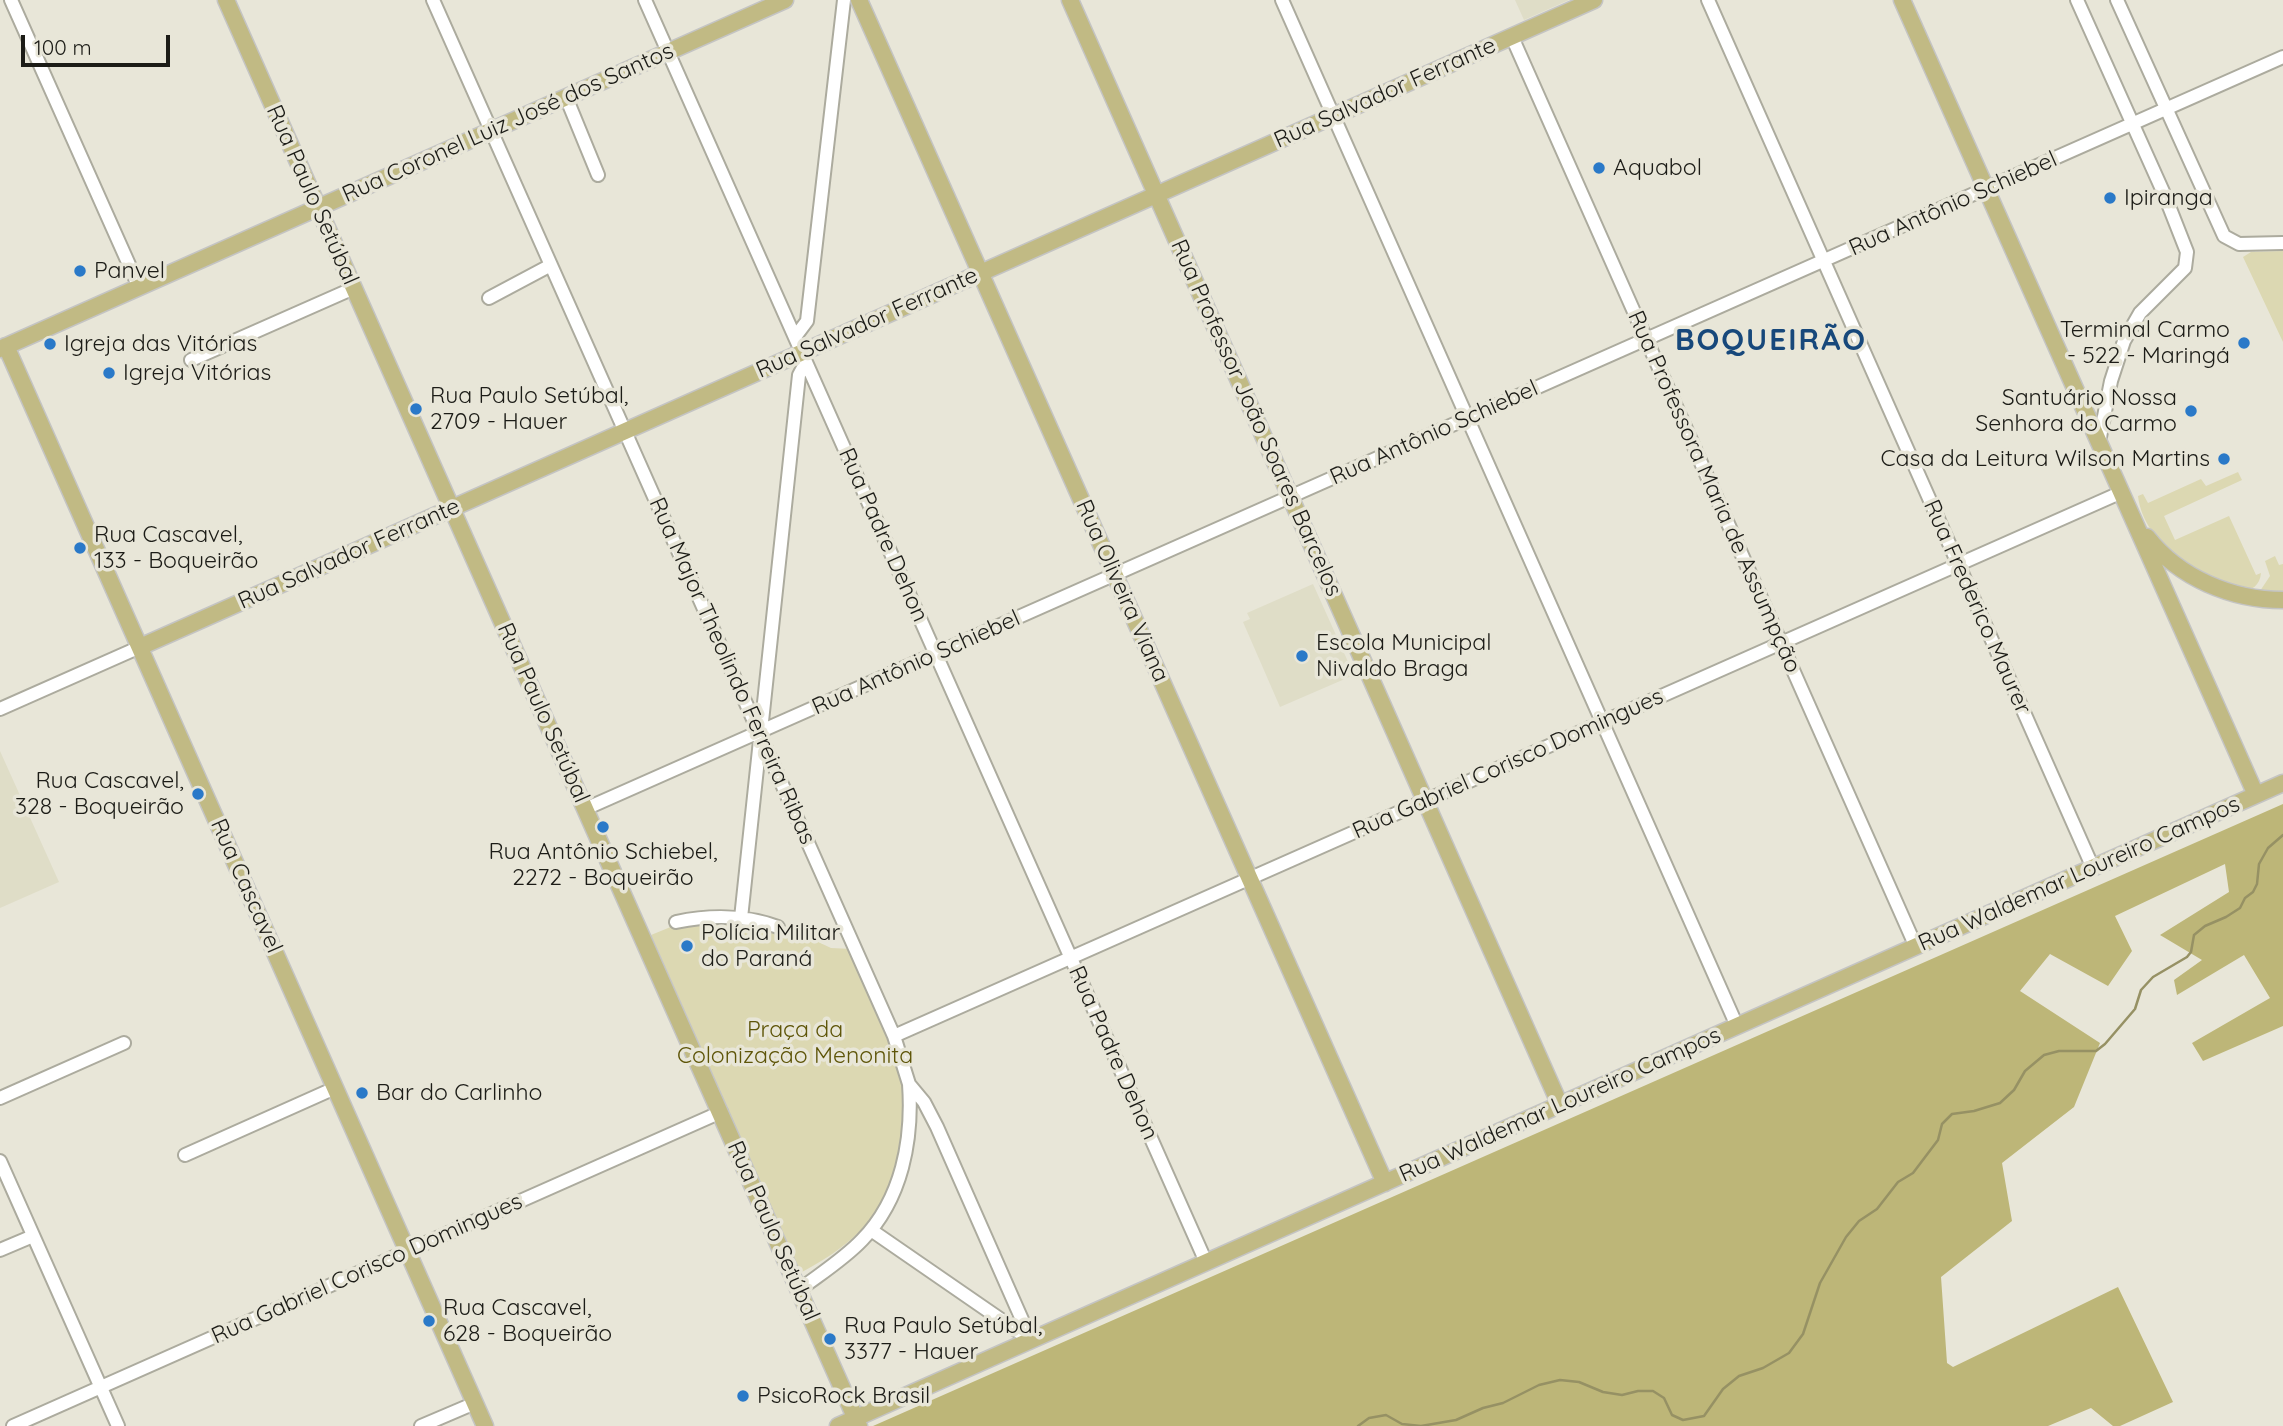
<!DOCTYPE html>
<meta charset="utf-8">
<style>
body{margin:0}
#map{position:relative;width:2283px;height:1426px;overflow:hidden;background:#e8e6d8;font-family:Quicksand,sans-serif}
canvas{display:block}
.scale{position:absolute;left:21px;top:35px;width:149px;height:32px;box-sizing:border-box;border:4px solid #1c1c17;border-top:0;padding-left:9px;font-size:21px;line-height:24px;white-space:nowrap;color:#1c1c17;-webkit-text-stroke:5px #e8e6d8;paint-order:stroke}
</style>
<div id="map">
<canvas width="2283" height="1426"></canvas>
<div class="scale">100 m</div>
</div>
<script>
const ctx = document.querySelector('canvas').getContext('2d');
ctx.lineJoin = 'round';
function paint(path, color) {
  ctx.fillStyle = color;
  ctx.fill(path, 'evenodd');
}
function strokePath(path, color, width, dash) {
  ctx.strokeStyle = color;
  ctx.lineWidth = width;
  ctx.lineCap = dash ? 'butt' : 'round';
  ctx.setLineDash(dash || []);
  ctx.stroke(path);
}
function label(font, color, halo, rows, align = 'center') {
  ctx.font = font + ' Quicksand,sans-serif';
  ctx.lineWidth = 7;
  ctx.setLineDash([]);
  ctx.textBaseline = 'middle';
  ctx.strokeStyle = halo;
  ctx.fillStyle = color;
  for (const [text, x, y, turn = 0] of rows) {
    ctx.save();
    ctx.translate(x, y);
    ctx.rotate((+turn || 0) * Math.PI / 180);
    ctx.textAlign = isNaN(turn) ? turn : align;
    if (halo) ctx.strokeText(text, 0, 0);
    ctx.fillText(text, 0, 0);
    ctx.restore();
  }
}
paint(new Path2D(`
 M1515,0h54l-45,20z
 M1313,584l41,91 -74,32 -37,-85 7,-3 -3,-6z
 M0,751l59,131 -59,26z`), '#dfddc7');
paint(new Path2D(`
 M2283,251v91l-40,-85 8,-5z
 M2238,472l4,8 -78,36 11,24 54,-24 27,59 5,-2c-1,12 -9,18 -21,19 -18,-9 -43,-16 -59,-29 -20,-17 -40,-40 -43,-67l5,-2 5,9 53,-24 5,7z
 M2275,556l4,9 4,-1v31l-25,-1 12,-18 -5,-15z
 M696,921l88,5 47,22 21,1c19,44 44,89 52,136 2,14 -1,29 -2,43 -6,74 -38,112 -102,145l-149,-338 27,-11z`), '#dcd8b2');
paint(new Path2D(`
 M2283,804v222l-80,35 -11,-18 78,-45 -26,-43 -67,40 -3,-15 28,-20 -42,-25 69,-43 -4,-28 -110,52 17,35 -24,35 -58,-32 -30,37 80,52 -26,64 -72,56 10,58 -71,56 6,86 6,4 165,-80 55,115 -53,24h-7l-22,-18 -43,18h-1175z`), '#bdb678');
strokePath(new Path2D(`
 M1358,1426l11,-8 17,-3 16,9 19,2 35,-6 27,-12 20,-5 36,-18 21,-5 19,2 24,10 19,3 16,-4h15l11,7 8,17 11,5 21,-4 19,-27 16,-13 24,-8 26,-15 14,-19 17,-51 26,-46 13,-16 18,-12 21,-27 15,-9 25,-33 4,-16 10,-10 22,-3 26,-8 14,-13 11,-19 19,-16 15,-4h37l9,-7 30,-35 6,-19 12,-13 34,-20 4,-5 3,-17 11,-9 21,-9 14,-9 5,-10 8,-6 4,-8 2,-20 9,-16 15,-13`), '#969164', 2.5);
const minor = new Path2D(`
 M11,0l128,287
 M433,0l461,1036 15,48 15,18 13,25 94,213
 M645,0l561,1262
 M1282,0l455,1026
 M1708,0l385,868
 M2077,0l88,196 22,56 -2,16 -45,45 -16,28 -13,40 -12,61
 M2117,0l107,236 15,8 44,-1
 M1512,37l404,910
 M566,97l32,78
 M489,298l62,-33
 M795,337l12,-16 37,-321
 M191,360l163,-72
 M0,709l140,-62
 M585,809l1698,-752
 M741,918l58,-543 7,-13
 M676,922c33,-7 70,-7 102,5
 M894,1036l1228,-544
 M0,1098l124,-55
 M185,1155l150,-67
 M0,1161l118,265
 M871,1230l158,109
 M0,1250l33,-14
 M799,1290c21,-16 45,-31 63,-50 40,-41 51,-100 47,-156
 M13,1426l708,-314
 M421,1426l54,-23`);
const major = new Path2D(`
 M226,0l633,1426
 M859,0l526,1183
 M1070,0l490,1105
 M1902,0l354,795
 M6,346l479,1080
 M0,349l785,-349
 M2147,537c32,41 85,63 136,63
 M140,647l1454,-647
 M838,1426l1445,-643`);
strokePath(minor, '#acab9e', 16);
strokePath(major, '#c4c4c3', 19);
strokePath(minor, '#fff', 12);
strokePath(major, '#c1ba84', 16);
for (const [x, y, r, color] of [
 [1599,168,7,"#2a79c8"],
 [2110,198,7,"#2a79c8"],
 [80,271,7,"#2a79c8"],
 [2244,343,7,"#2a79c8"],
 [50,344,7,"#2a79c8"],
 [109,373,7,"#2a79c8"],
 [416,409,7,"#2a79c8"],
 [2191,411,7,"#2a79c8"],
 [2224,459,7,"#2a79c8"],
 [80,548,7,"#2a79c8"],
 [1302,656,7,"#2a79c8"],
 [198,794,7,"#2a79c8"],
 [603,827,7,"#2a79c8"],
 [687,946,7,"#2a79c8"],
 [362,1093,7,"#2a79c8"],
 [429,1321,7,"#2a79c8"],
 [830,1339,7,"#2a79c8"],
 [743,1396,7,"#2a79c8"]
]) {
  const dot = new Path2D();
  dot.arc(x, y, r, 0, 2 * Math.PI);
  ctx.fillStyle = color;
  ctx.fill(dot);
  strokePath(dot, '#e8e6d8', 2.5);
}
label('23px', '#1c1c17', '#e8e6d8', [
 ["Rua Salvador Ferrante",1385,93,-24],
 ["Rua Coronel Luiz José dos Santos",508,123,-24],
 ["Rua Paulo Setúbal",312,195,66],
 ["Rua Antônio Schiebel",1953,204,-24],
 ["Rua Salvador Ferrante",867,323,-24],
 ["Rua Professor João Soares Barcelos",1256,418,66],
 ["Rua Antônio Schiebel",1434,433,-24],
 ["Rua Professora Maria de Assumpção",1714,492,66],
 ["Rua Padre Dehon",883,535,66],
 ["Rua Salvador Ferrante",349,554,-24],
 ["Rua Oliveira Viana",1122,591,66],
 ["Rua Frederico Maurer",1977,607,66],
 ["Rua Antônio Schiebel",916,663,-24],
 ["Rua Major Theolindo Ferreira Ribas",732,671,66],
 ["Rua Paulo Setúbal",543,713,66],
 ["Rua Gabriel Corisco Domingues",1508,764,-24],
 ["Rua Waldemar Loureiro Campos",2079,874,-24],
 ["Rua Cascavel",246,886,66],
 ["Rua Padre Dehon",1113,1053,66],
 ["Rua Waldemar Loureiro Campos",1560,1105,-24],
 ["Rua Paulo Setúbal",773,1231,66],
 ["Rua Gabriel Corisco Domingues",367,1269,-24]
]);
label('23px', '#1c1c17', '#e8e6d8', [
 ["Aquabol",1613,168],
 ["Ipiranga",2124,198],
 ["Panvel",94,271],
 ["Terminal Carmo",2230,330,"right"],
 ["- 522 - Maringá",2230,356,"right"],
 ["Igreja das Vitórias",64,344],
 ["Igreja Vitórias",123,373],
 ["Rua Paulo Setúbal,",430,396],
 ["2709 - Hauer",430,422],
 ["Santuário Nossa",2177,398,"right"],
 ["Senhora do Carmo",2177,424,"right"],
 ["Casa da Leitura Wilson Martins",2210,459,"right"],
 ["Rua Cascavel,",94,535],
 ["133 - Boqueirão",94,561],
 ["Escola Municipal",1316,643],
 ["Nivaldo Braga",1316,669],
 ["Rua Cascavel,",184,781,"right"],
 ["328 - Boqueirão",184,807,"right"],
 ["Rua Antônio Schiebel,",603,852,"center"],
 ["2272 - Boqueirão",603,878,"center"],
 ["Polícia Militar",701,933],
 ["do Paraná",701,959],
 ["Bar do Carlinho",376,1093],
 ["Rua Cascavel,",443,1308],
 ["628 - Boqueirão",443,1334],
 ["Rua Paulo Setúbal,",844,1326],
 ["3377 - Hauer",844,1352],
 ["PsicoRock Brasil",757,1396]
], 'left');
label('23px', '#5e5508', '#e8e6d8', [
 ["Praça da",795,1030],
 ["Colonização Menonita",795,1056]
]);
ctx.letterSpacing = '2px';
label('bold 30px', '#17487b', '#e8e6d8', [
 ["BOQUEIRÃO",1771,341]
]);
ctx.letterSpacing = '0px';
</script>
